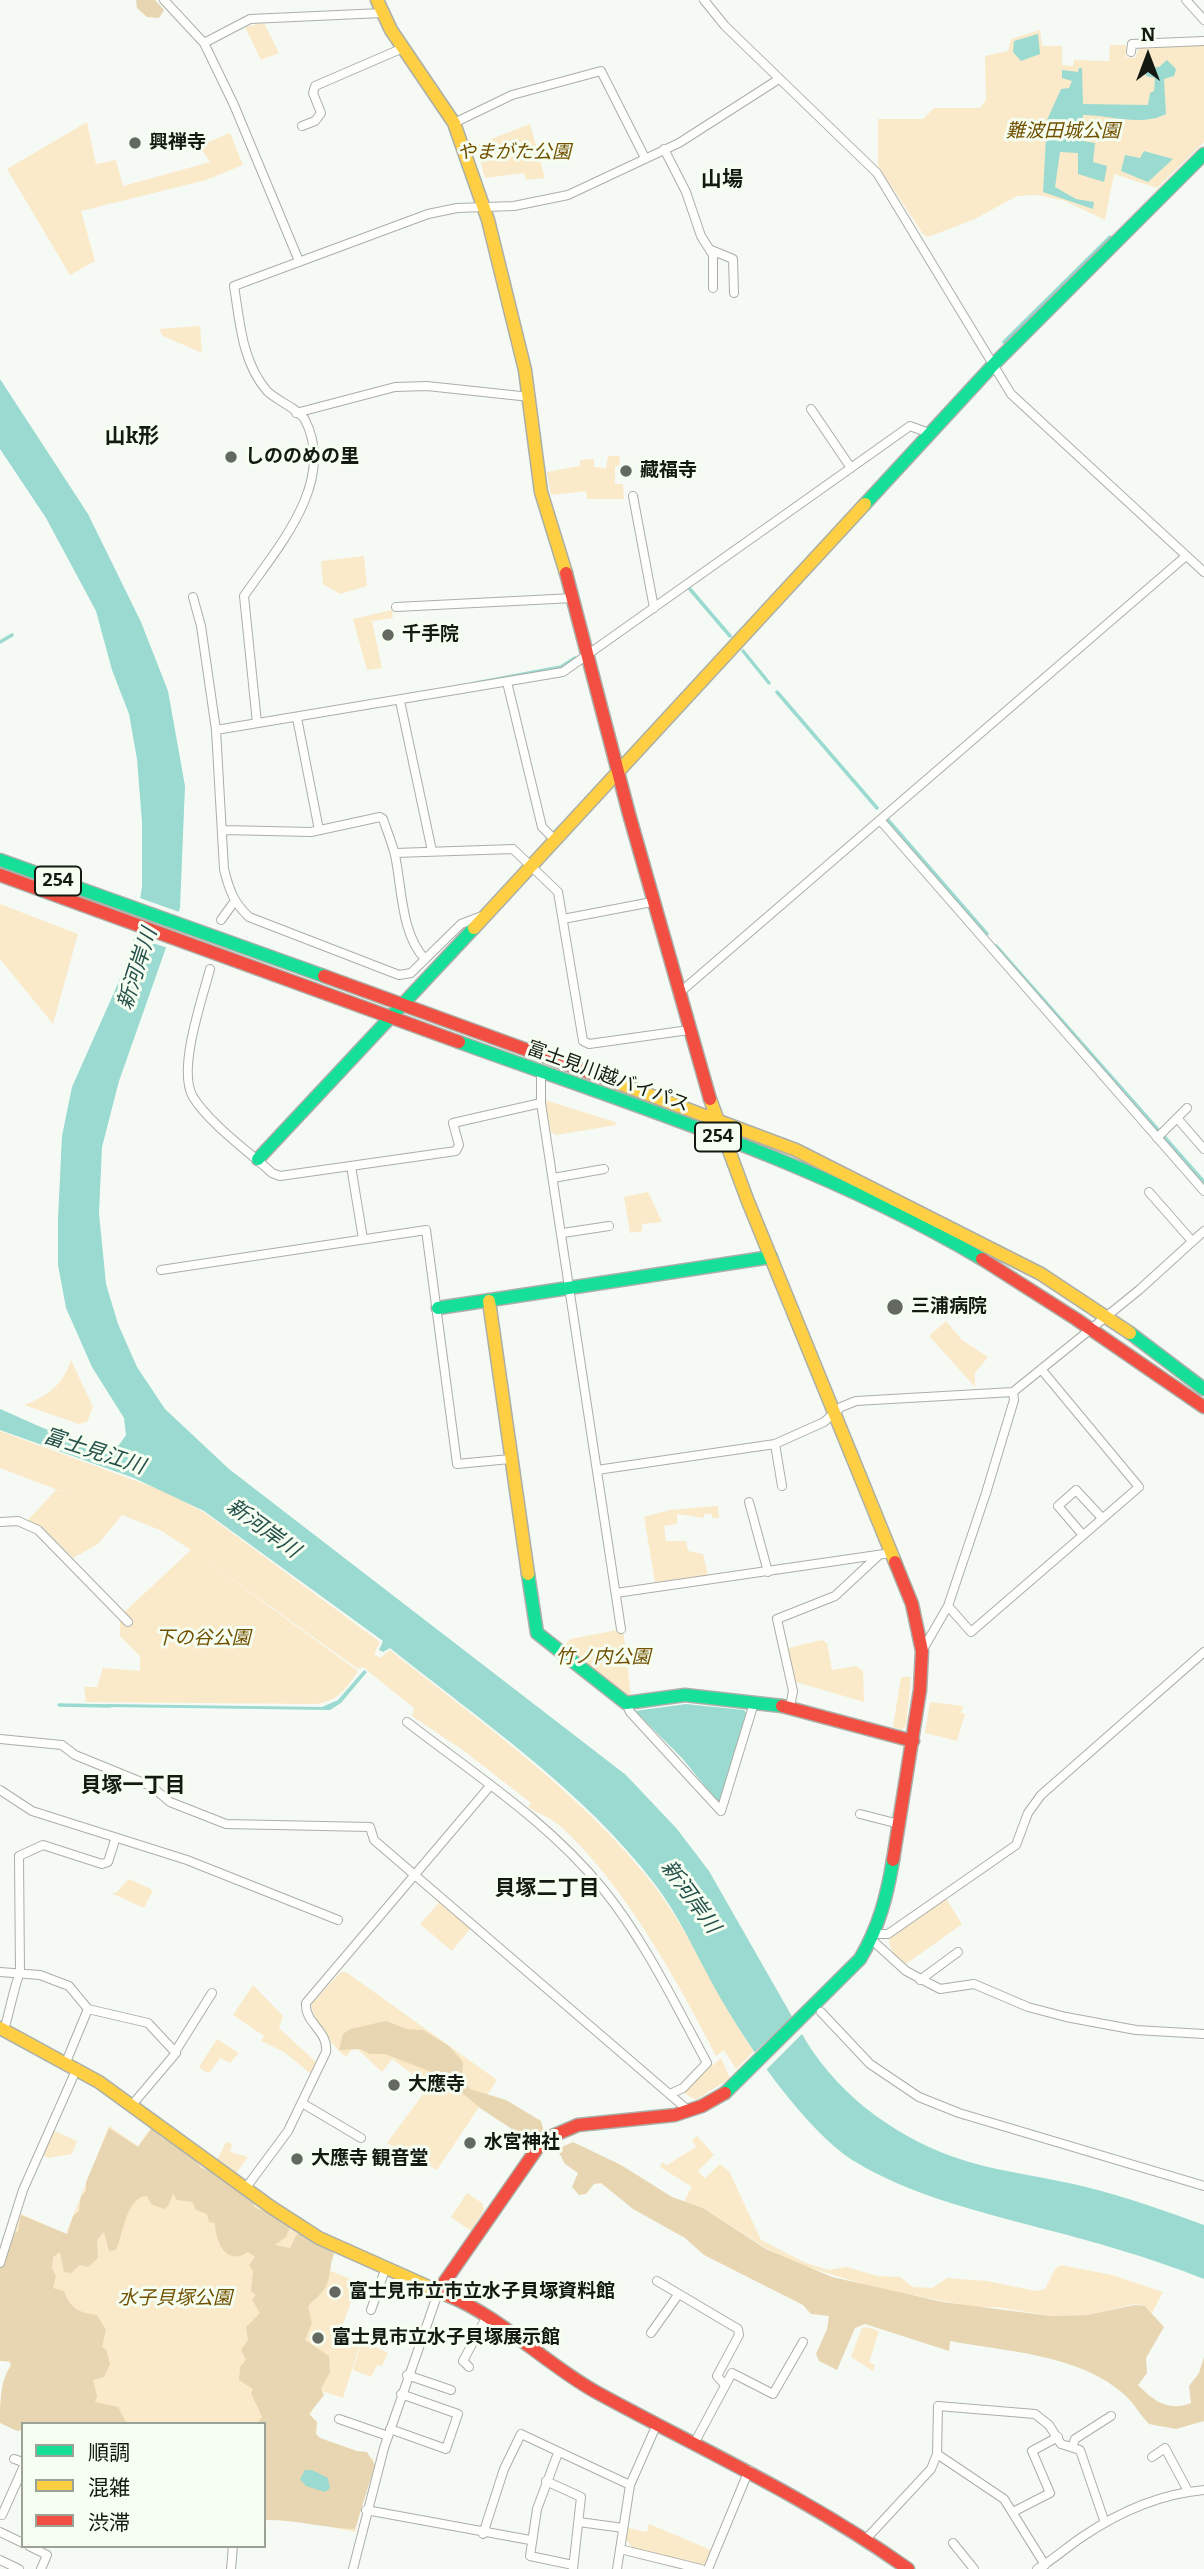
<!DOCTYPE html>
<meta charset="utf-8">
<style>
body{margin:0}
#map{position:relative;width:1204px;height:2569px;overflow:hidden;background:#f6faf4;font-family:Bitter,"Noto Sans JP",serif}
canvas{display:block}
.legend{position:absolute;left:21px;top:2422px;width:245px;height:126px;box-sizing:border-box;background:#f5fef0;border:2px solid #9ba397;margin:0;padding:9px 12px;list-style:none;font-size:21px;color:#141a11}
.legend li{display:flex;align-items:center;gap:14px;height:35px}
.legend b{width:35px;border:2px solid #9ba397}
.north{position:absolute;left:1113px;top:21px;width:70px;height:70px;-webkit-text-stroke:5px #f5fef0;paint-order:stroke;rotate:0deg;font-size:19px;font-weight:700;line-height:28px;text-align:center;color:#141a11}
.north::after{content:'';display:block;margin:auto;width:24px;height:32px;background:#141a11;clip-path:polygon(50% 0,100% 100%,50% 72%,0 100%)}
</style>
<div id="map">
<canvas width="1204" height="2569"></canvas>
<ul class="legend">
<li><b style="height:9px;background:#16e098"></b>順調</li>
<li><b style="height:9px;background:#ffcf43"></b>混雑</li>
<li><b style="height:9px;background:#f24e42"></b>渋滞</li>
</ul>
<div class="north">N</div>
</div>
<script>
const ctx = document.querySelector('canvas').getContext('2d');
ctx.lineJoin = 'round';
function paint(path, color) {
  ctx.fillStyle = color;
  ctx.fill(path, 'evenodd');
}
function strokePath(path, color, width, dash) {
  ctx.strokeStyle = color;
  ctx.lineWidth = width;
  ctx.lineCap = dash ? 'butt' : 'round';
  ctx.setLineDash(dash || []);
  ctx.stroke(path);
}
function label(font, color, halo, rows, align = 'center') {
  ctx.font = font + ' Bitter,"Noto Sans JP",serif';
  ctx.lineWidth = 6;
  ctx.setLineDash([]);
  ctx.textBaseline = 'middle';
  ctx.strokeStyle = halo;
  ctx.fillStyle = color;
  for (const [text, x, y, turn = 0] of rows) {
    ctx.save();
    ctx.translate(x, y);
    ctx.rotate((+turn || 0) * Math.PI / 180);
    ctx.textAlign = isNaN(turn) ? turn : align;
    if (halo) ctx.strokeText(text, 0, 0);
    ctx.fillText(text, 0, 0);
    ctx.restore();
  }
}
paint(new Path2D(`
 M264,23l15,30 -18,7 -16,-33z
 M1040,30l2,16h20v19l11,1 1,-6 35,1 1,-16h16v12l9,1 4,-10 65,-3v97l-47,46 -43,-14 -9,46 -40,-19 -27,-6 -21,1 -42,23 -47,18 -5,-3 -45,-68v-47h45l11,-11h46l6,-8 -1,-44 23,-5 3,-12z
 M87,122l9,42 20,-4 7,26 87,-24 -11,-16 31,-13 13,32 -37,15 -125,31 14,50 -25,14 -63,-106z
 M530,124l15,54 -19,2 -2,-7 -39,5 -9,-33z
 M200,326l2,27 -39,-17 -4,-7z
 M608,456h12l-1,10h-4v18h8l1,15h-37l-1,-8 -35,4 -4,-23 33,-6v-6l14,-1v8l12,1z
 M364,556l3,30 -27,8 -17,-10 -2,-23z
 M392,610l1,8 -21,3 10,47 -15,2 -14,-51z
 M0,904l78,30 -25,90 -53,-65z
 M545,1100l70,22 1,3 -60,10 -5,-3z
 M648,1192l14,30 -20,2v7l-12,2 -6,-36z
 M946,1321l16,19 26,17 -13,16v14l-46,-51z
 M71,1360l22,47 -6,15 -8,2 -55,-19c24,-9 39,-20 47,-45z
 M0,1431l166,61 39,21 175,129 -6,12 6,4 10,-8c91,73 189,141 262,233 40,51 64,114 102,168l-18,18 -12,-19 -8,6c-37,-73 -94,-175 -156,-230 -9,-8 -22,-13 -32,-19l3,-4 -67,-52 -52,-35 2,-8 -51,-41 -5,2 -165,-118 165,120c-11,17 -20,30 -42,33l-230,-2 -2,-15h13l6,-19 37,3v-15l-20,-20v-20l71,-66 -31,-20 -38,-15 -24,29 -25,14 -31,-29 -15,-8 29,-31 15,5 -71,-27z
 M718,1506l1,12h-7v-4h-8v4l-27,-4v10l-13,2 2,15h20l2,10 15,3 5,21 -53,7 -11,-65 26,-7z
 M623,1629l8,67 -14,2 -58,-46 11,-13z
 M822,1640l5,3 5,27 24,-4 7,5 1,31 -68,-20 -8,-34z
 M901,1677h10l-5,49 -5,4 -8,-3z
 M930,1702l33,4 -2,7 4,1 -8,27 -32,-8z
 M129,1879l24,11 -9,18 -33,-15h5z
 M945,1897l17,27 -56,40c-9,-6 -20,-17 -16,-28z
 M443,1898l31,26 -22,27 -32,-27z
 M341,1972h5l151,108 -60,90 -50,-27 42,-57 -37,-27 -10,13 -28,-26 -8,11c-13,-10 -33,-37 -35,-53z
 M253,1985l30,31 -4,12 37,34 -5,12 -27,-22 -23,-11 3,-5 -31,-21z
 M217,2039l22,14 -9,10 -10,-5 -10,14h-4l-7,-5z
 M721,2058l9,20 -34,22 -14,-8z
 M153,2125l166,119 4,24 35,14 -17,48 21,8 -19,60 -24,-8 -15,44 70,25 -19,73 -91,-19v-89h-241v6l-23,-8v-16l11,-43 -11,-3v-88l19,-59 47,21 43,-108 29,20z
 M52,2130l25,11 -5,13 -24,4 -5,-3z
 M697,2136l17,19 -16,16 7,7 15,-14 9,7 32,69 45,23 23,7 18,-3 30,9 23,1 13,10 19,1 15,-10 40,3 49,10 9,-2 10,-20 6,-4 51,10 51,17 -11,21 -7,-7 -10,-2 -48,11 -36,1 -54,-9h-23l-102,-20 -74,-23 -32,-16 -63,-40 -19,-7 8,-14 -32,-20 2,-5 5,3 29,-18 -4,-7z
 M226,2142l6,2 -2,8 18,5 -12,16 -19,-13z
 M467,2193l15,10 2,7 -13,21 -20,-14z
 M867,2327l12,4 -10,31 6,3 -2,6 -22,-14 11,-29z
 M362,2340l26,13 -6,13 -5,-1 -6,12 -18,-7z
 M649,2524l62,26 -4,12 -5,3 -69,-17 -7,-8 2,-12 19,4z`), '#faeac9');
paint(new Path2D(`
 M136,0h19l9,10 -5,8 -12,-1 -10,-9z
 M386,2021l21,8 16,1 26,16 14,16 -1,18 8,9 36,11 35,21 3,10 -14,10 -50,-33 -38,-32 -57,-22h-15l-10,-5 -21,1 4,-16 7,-5z
 M109,2128l29,19 14,-19 4,1 5,8 32,19 8,12 16,5 36,28 1,6 19,8 17,12 -4,10 -11,8 15,3 7,-14c12,-1 31,10 37,20 -5,12 -3,25 -9,34 -4,7 -12,12 -17,18l4,17 -7,17 24,16 1,16 -9,17 3,6 -15,19 8,8 -1,12 4,4 37,13 10,1 8,13 -20,64c-31,-1 -63,-10 -91,-9v-96l-6,-1 4,-6 -11,-24 2,-4 -14,-9 1,-13 6,-7 -5,-10 7,-10 -2,-13 14,-14 -8,-13 4,-5 -5,-4 2,-20 -4,-6 6,-8 -7,-5c-22,15 -33,-11 -33,-29l-6,-1 -2,-8 -11,-4 -4,-8 -15,-2 -4,-6 -5,12 -4,3 -13,-5 -4,-8c-21,0 -24,40 -31,54l-7,1 -5,-19 -7,8 1,18 -10,9 -8,-2 -9,8 -7,-1 -4,-20 -7,5 -1,11 4,8 -3,12 11,3c6,17 15,22 33,24l9,15 -4,17 4,2 4,15 -6,13 -11,3 4,16 -2,6 23,5 9,17h-104v6l-6,1 -17,-8c0,-17 0,-44 11,-57l-1,-5h-10v-94l13,-34 5,-1 3,-17 46,19 6,-18 6,-5 2,-15 5,-5v-9z
 M573,2142l48,23 51,32 31,11 63,41 66,28 111,25 108,14 36,-1 48,-10 10,1 19,21 -18,31 1,15 -9,12c16,16 30,27 53,18l-2,-17 10,-13 5,-16v64l-28,8 -27,-5c-9,-9 -15,-21 -24,-29 -46,-41 -117,-43 -175,-54l-1,10 -84,-27 -10,4 -18,42 -18,-9 -3,-7 11,-25 2,-13 -18,-2 -8,-9 -99,-50 -19,-17 -52,-29 -32,-26 -7,1 -8,10 -7,1 -7,-8 6,-14 -13,-9 -8,-15z`), '#e7d6b1');
paint(new Path2D(`
 M1038,34l2,20 -19,7 -8,-9 1,-11z
 M1167,60l9,9 -2,7 -10,3 2,35c-24,13 -57,1 -83,1v26l12,2 -2,19 14,4 -3,16 -26,-8v-21l-18,-1 -5,35 21,12 18,3 -1,7 -50,-17 4,-72 14,-31 8,-1 3,-7 -10,-3v-8l16,2 1,-4h3l1,36 65,1 2,-12 4,-2 1,-13 -9,-2 -1,-8 14,-1z
 M1144,151l29,8 -25,23 -27,-11 4,-16 15,3z
 M0,379l88,135 53,108 27,69 17,95 -5,122 -61,173 -17,66 -3,66 7,71 12,40 19,43 28,42 64,60 397,306 51,54 32,42 97,170c36,58 95,100 160,120 39,12 81,16 120,26 41,10 79,24 118,38v54c-53,-21 -108,-37 -164,-51 -62,-17 -131,-33 -186,-67 -52,-33 -114,-126 -143,-180 -18,-33 -33,-67 -57,-98 -71,-93 -173,-162 -264,-235l-7,4 -4,-2 4,-9 -179,-130 -70,-33 -134,-48v-21c27,11 92,45 119,36l7,-10 -2,-17 -32,-51 -26,-59 -8,-43v-46l4,-83 10,-49 52,-117 10,-32 8,-51v-65l-5,-63 -8,-45 -17,-44 -16,-59 -50,-93 -46,-69z
 M364,1670l3,2 -26,31 -11,7 -223,-3v-3l215,3 16,-7z
 M686,1704l58,6 3,4 -25,87h-5l-35,-43 -47,-47z
 M305,2470h7l16,8 2,10 -5,4 -19,-6 -6,-7z`), '#9adad1');
paint(new Path2D(`
 M137,897l45,16 -14,35 -37,-12z
 M796,2013l9,18 -39,39 -12,-17z`), '#f6faf4');
strokePath(new Path2D(`
 M1004,342l106,-105
 M689,588l41,48
 M0,642l12,-7
 M743,651l26,32
 M476,683l85,-16 14,-9
 M777,692l100,116
 M888,820l99,114
 M996,946l208,236
 M59,1705l51,1`), '#9adad1', 3.5);
const street = new Path2D(`
 M164,0l40,43 30,62 65,156
 M704,0l21,26 152,147 134,221 193,178
 M1186,0l18,20
 M204,43l46,-24 132,-6
 M1131,52l1,-8 72,-3
 M454,123l58,-28 89,-24 44,87
 M302,126l13,-5 6,-8 -8,-20 2,-7 88,-38
 M664,149l22,43 15,44 12,19v33
 M711,250l22,9 1,34
 M811,409l40,59
 M296,413l99,-26 32,-1 103,11
 M633,496l21,112
 M193,597l8,29 15,104 8,139c5,21 10,34 25,48l150,58 12,-2 50,-49 21,-8
 M396,607l178,-9
 M507,682l35,145 13,13
 M400,701l32,150
 M297,718l22,112
 M257,723l-13,-127c33,-48 93,-114 61,-176 -6,-11 -28,-19 -38,-29 -25,-29 -27,-68 -33,-105l194,-72 29,-6 57,-2 54,-11 111,-52 100,-64
 M216,730l347,-58 347,-246 19,7
 M880,820l324,371
 M224,830l87,2 69,-15 3,2c4,12 9,24 12,36 7,33 6,79 30,104
 M395,853l118,-4 45,43 25,149 6,3 100,-14
 M563,919l89,-17
 M221,920l13,-18
 M210,969c-8,31 -33,101 -17,128 17,27 55,54 79,76l8,3 176,-25 3,-6 -6,-22 88,-20
 M678,994l508,-438
 M541,1073v30l80,526
 M1177,1118l27,31
 M1157,1138l30,-30
 M351,1166l12,73
 M553,1178l51,-9
 M1149,1192l43,49
 M563,1233l46,-7
 M161,1270l265,-40 31,234 53,-5
 M775,1444l7,42
 M597,1470l178,-26 49,-22 17,-15 15,-6 157,-9 126,-102 65,-59
 M749,1502l19,70
 M0,1522l18,-1 20,9 90,92
 M1082,1534l-24,-28 18,-16 26,28
 M616,1593l275,-40
 M948,1606l23,26 168,-145 -98,-118
 M922,1651l26,-45 38,-113 28,-93 -1,-8
 M626,1703l4,9 91,99 33,-108
 M790,1707l3,-16 -16,-72 58,-23 43,-40
 M407,1722c67,52 142,100 196,167 42,52 72,115 104,174l-24,25 -13,6
 M0,1739l62,6 13,10 76,31 19,16 56,22 144,3 4,13 315,271
 M0,1790l32,21 155,49 151,60
 M860,1814l39,10
 M875,1934h13l128,-89 12,-32 13,-18 163,-143
 M872,1940l34,31 34,18 34,-5 54,23 38,10 70,13 68,4
 M0,1972l40,3 29,11 19,23 60,14 28,30 -44,52
 M920,1980l38,-28
 M821,2012l49,52 49,33 40,16 245,73
 M4,2030c4,-12 12,-51 16,-57l-1,-117 24,-11 59,19 6,-2 7,-22
 M175,2052l37,-59
 M66,2062l22,-53
 M302,2103l59,35
 M245,2189l43,-58 38,-79c3,-21 -22,-29 -20,-49l184,-217
 M0,2263l23,-73 54,-122
 M657,2281l81,48 1,6 -22,41 8,9
 M371,2310l14,-40
 M651,2333l27,-38
 M469,2367l-6,-6 23,-43
 M407,2375l44,15
 M339,2419l49,17
 M390,2429l56,20 12,-35 -57,-20
 M695,2442l37,-69 41,21 30,-52
 M1072,2447l3,-8 36,-23
 M558,2453l-21,56 -7,47 43,9
 M937,2454l67,45 41,66
 M1152,2457l13,-9 23,43
 M14,2459l9,3
 M546,2481l35,16 -8,72
 M366,2510l164,30
 M1013,2512l37,-19 -18,-42 26,-14
 M2,2515l21,-47
 M579,2522l44,6
 M0,2532l23,11
 M483,2534l21,-65 17,-35 109,51
 M866,2539l65,-70 6,-15 1,-48 97,8 14,11 12,19 19,6 25,73
 M953,2543l21,26
 M29,2546l18,9 -6,14
 M620,2549l81,20
 M0,2560l19,9
 M231,2569l2,-23
 M353,2569l31,-121 55,-158
 M617,2569l13,-84 27,-61
 M708,2569l41,-99
 M1037,2569c16,-9 30,-22 45,-32 37,-25 77,-43 122,-47`);
const fast = new Path2D(`
 M865,504l130,-141 209,-209
 M0,860l324,116
 M459,1042c176,64 361,121 523,217
 M258,1159l216,-231
 M438,1308l333,-51
 M1130,1333l74,56
 M528,1574l9,59 89,70 59,-8 97,11
 M725,2093l135,-134c19,-32 27,-63 33,-99`);
const slow = new Path2D(`
 M377,0l14,30 63,93 34,97 37,150 16,122 25,81
 M474,928l391,-424
 M615,1082l181,68 245,124 89,59
 M710,1099l37,100 148,363
 M489,1301l39,273
 M0,2028l99,54 172,125 48,31 130,58`);
const jam = new Path2D(`
 M566,573l63,241 81,285
 M0,875l459,167
 M324,976l291,106
 M982,1259l94,60 128,88
 M782,1706l131,35
 M893,1860l27,-170 2,-39 -10,-47 -17,-42
 M439,2290l104,-150 35,-15 97,-10 27,-9 23,-13
 M449,2296c50,20 98,69 147,96 106,58 213,106 312,177`);
strokePath(street, '#abafa8', 10);
strokePath(fast, '#abafa8', 15);
strokePath(slow, '#abafa8', 15);
strokePath(jam, '#abafa8', 15);
strokePath(street, '#fefefd', 8);
strokePath(fast, '#16e098', 12);
strokePath(slow, '#ffcf43', 12);
strokePath(jam, '#f24e42', 12);
for (const [x, y, r, color] of [
 [135,143,7,"#636860"],
 [231,457,7,"#636860"],
 [626,471,7,"#636860"],
 [388,635,7,"#636860"],
 [895,1307,9,"#636860"],
 [394,2085,7,"#636860"],
 [470,2143,7,"#636860"],
 [297,2159,7,"#636860"],
 [335,2292,7,"#636860"],
 [318,2338,7,"#636860"]
]) {
  const dot = new Path2D();
  dot.arc(x, y, r, 0, 2 * Math.PI);
  ctx.fillStyle = color;
  ctx.fill(dot);
  strokePath(dot, '#f5fef0', 2.5);
}
for (const [x, y, w] of [
 [58,881,46],
 [718,1137,46]
]) {
  const box = new Path2D();
  box.roundRect(x - w / 2, y - 14.5, w, 29, 5);
  ctx.fillStyle = '#f5fef0';
  ctx.fill(box);
  strokePath(box, '#141a11', 2);
}
label('bold 18px', '#141a11', null, [
 ["254",58,881],
 ["254",718,1137]
]);
label('italic 19px', '#715000', '#f5fef0', [
 ["難波田城公園",1063,132],
 ["やまがた公園",514,153],
 ["下の谷公園",203,1639],
 ["竹ノ内公園",603,1658],
 ["水子貝塚公園",175,2299]
]);
label('bold 19px', '#141a11', '#f5fef0', [
 ["興禅寺",149,143],
 ["しののめの里",245,457],
 ["藏福寺",640,471],
 ["千手院",402,635],
 ["三浦病院",911,1307],
 ["大應寺",408,2085],
 ["水宮神社",484,2143],
 ["大應寺 観音堂",311,2159],
 ["富士見市立市立水子貝塚資料館",349,2292],
 ["富士見市立水子貝塚展示館",332,2338]
], 'left');
label('19px', '#141a11', '#f5fef0', [
 ["富士見川越バイパス",608,1077,20]
]);
label('bold 21px', '#141a11', '#f5fef0', [
 ["山場",722,180],
 ["山k形",132,437],
 ["貝塚一丁目",133,1786],
 ["貝塚二丁目",547,1889]
]);
label('italic 21px', '#26504b', '#f5fef0', [
 ["新河岸川",138,969,-72],
 ["富士見江川",94,1452,18],
 ["新河岸川",263,1529,36],
 ["新河岸川",690,1897,54]
]);
</script>
